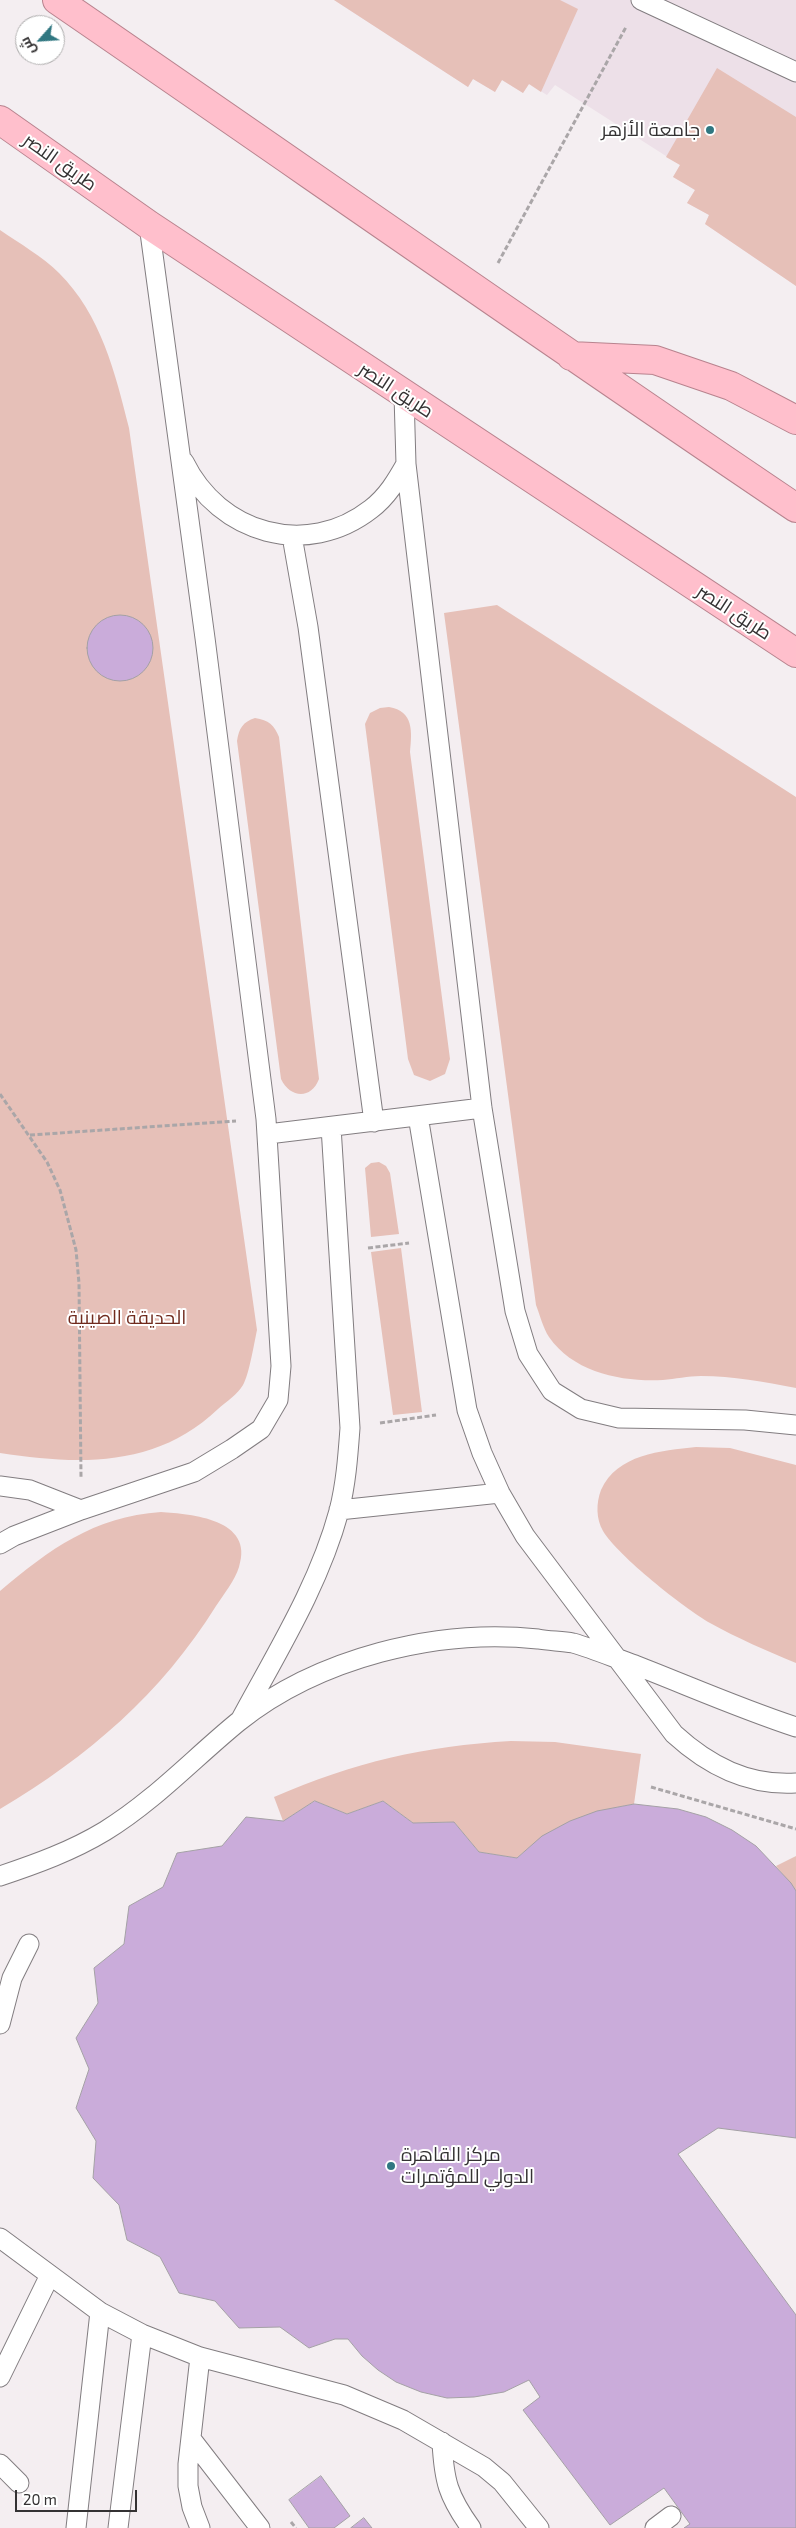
<!DOCTYPE html>
<meta charset="utf-8">
<style>
body{margin:0}
#map{position:relative;width:796px;height:2528px;overflow:hidden;background:#f4eef1;font-family:"Exo 2",Cairo,sans-serif}
canvas{display:block}
.north{position:absolute;left:15px;top:15px;width:50px;height:50px;box-sizing:border-box;background:#fff;border:1px solid #aeadad;border-radius:50%;rotate:244deg;font-size:14px;font-weight:700;line-height:20px;text-align:center;color:#343233}
.north::after{content:'';display:block;margin:auto;width:18px;height:22px;background:#307781;clip-path:polygon(50% 0,100% 100%,50% 72%,0 100%)}
.scale{position:absolute;left:15px;top:2490px;width:122px;height:22px;box-sizing:border-box;border:2px solid #343233;border-top:0;padding-left:6px;font-size:15px;line-height:18px;white-space:nowrap;color:#343233;-webkit-text-stroke:4px #fff;paint-order:stroke}
</style>
<div id="map">
<canvas width="796" height="2528"></canvas>
<div class="north">ش</div>
<div class="scale">20 m</div>
</div>
<script>
const ctx = document.querySelector('canvas').getContext('2d');
ctx.lineJoin = 'round';
function paint(path, color) {
  ctx.fillStyle = color;
  ctx.fill(path, 'evenodd');
}
function strokePath(path, color, width, dash) {
  ctx.strokeStyle = color;
  ctx.lineWidth = width;
  ctx.lineCap = dash ? 'butt' : 'round';
  ctx.setLineDash(dash || []);
  ctx.stroke(path);
}
function label(font, color, halo, rows, align = 'center') {
  ctx.font = font + ' "Exo 2",Cairo,sans-serif';
  ctx.lineWidth = 4;
  ctx.setLineDash([]);
  ctx.textBaseline = 'middle';
  ctx.strokeStyle = halo;
  ctx.fillStyle = color;
  for (const [text, x, y, turn = 0] of rows) {
    ctx.save();
    ctx.translate(x, y);
    ctx.rotate((+turn || 0) * Math.PI / 180);
    ctx.textAlign = isNaN(turn) ? turn : align;
    if (halo) ctx.strokeText(text, 0, 0);
    ctx.fillText(text, 0, 0);
    ctx.restore();
  }
}
paint(new Path2D(`
 M334,0h462v286l-91,-62 4,-9 -22,-12 8,-13 -22,-13 7,-12 -125,-80 -8,10 -18,-11 -6,9 -21,-13 -7,12 -22,-13 -5,8z`), '#ede0e8');
paint(new Path2D(`
 M334,0h226l18,9 -37,83 -12,-8 -6,9 -21,-13 -7,12 -22,-13 -5,8z
 M717,68l79,49v169l-91,-62 4,-9 -22,-12 8,-13 -22,-13 7,-12 -14,-8z
 M0,230c19,13 43,27 59,43 42,42 56,99 70,155l128,902c-3,14 -8,45 -14,55 -5,9 -17,17 -25,24 -62,59 -139,56 -218,44z
 M497,605l299,192v591c-32,-6 -63,-12 -95,-12 -13,0 -26,3 -38,4 -41,2 -89,-7 -114,-43 -6,-9 -9,-22 -13,-32l-92,-692z
 M389,707c25,4 23,25 21,45l40,307 -5,15 -15,7 -16,-6 -6,-16 -43,-335 5,-11 10,-5z
 M255,718c14,2 19,7 24,19l40,342c-8,21 -29,19 -38,0l-44,-338c2,-13 6,-19 18,-23z
 M379,1162l7,4 4,7 9,61 -28,3 -6,-69 6,-5z
 M401,1248l21,164 -29,3 -22,-163z
 M696,1447l34,1 66,17v198c-29,-12 -59,-25 -86,-40 -26,-15 -92,-67 -107,-92 -7,-12 -7,-28 -2,-41 16,-36 60,-39 95,-43z
 M161,1512c30,2 94,7 78,55 -4,13 -15,27 -23,39 -55,88 -127,150 -216,203v-218c50,-42 93,-74 161,-79z
 M511,1741l44,1 86,12 -7,50c-51,10 -78,19 -117,54l-38,-6 -25,-30 -41,1 -30,-22 -36,13 -32,-13 -32,20 -9,-24c81,-35 150,-51 237,-56z
 M796,1856v35l-20,-25z`), '#e6c0b8');
const building = new Path2D(`
 M87 648a33 33 0 1 1 66 0a33 33 0 1 1-66 0Z
 M315,1801l32,13 36,-13 30,22 41,-1 25,30 38,6 25,-22 28,-15 27,-10 37,-7 44,5 28,8 26,13 24,16 35,37 5,8v247l-78,-10 -40,26 118,161v213h-112l6,-4 -26,-36 -54,37 -87,-115 17,-13 -11,-17 -25,12 -30,5 -27,1 -26,-6 -25,-10 -18,-12 -16,-14 -14,-17h-13l-26,9 -29,-21 -41,1 -24,-27 -36,-8 -19,-36 -33,-17 -8,-35 -26,-27 3,-37 -20,-33 13,-39 -13,-31 22,-35 -4,-35 30,-24 5,-38 34,-19 14,-34 45,-7 24,-29 37,4z
 M321,2476l29,40 -16,12h-25l-20,-28z
 M364,2518l8,10h-21z`);
paint(building, '#caacda');
strokePath(building, '#a4a1a5', 1);
const service = new Path2D(`
 M641,0l155,72
 M404,395l2,69 76,644 33,203 13,43 24,37 29,18 38,9 126,2 51,5
 M184,462c35,72 123,97 187,47 16,-12 26,-29 35,-45
 M292,536l16,91 66,495
 M418,1116l49,294 15,43 18,40 25,43 149,198c35,32 74,52 122,49
 M268,1134l214,-26
 M0,1486l30,4 51,20
 M339,1510l161,-17
 M0,1544l14,-8 67,-26 113,-38 38,-23 29,-20 17,-29 3,-34 -15,-247 -61,-481 -56,-413
 M241,1719c36,-67 78,-134 98,-208 7,-27 9,-56 11,-83l-19,-301
 M0,1876c36,-12 72,-25 105,-45 49,-30 89,-73 133,-109 80,-64 199,-94 300,-83 11,2 24,2 35,4 21,6 42,15 62,22 54,21 106,44 161,62
 M0,2024l12,-46 17,-34
 M0,2238l100,74 42,22 58,23 144,38 59,25 81,47 18,15 37,46
 M0,2377l50,-102
 M192,2440l68,88
 M442,2442c2,39 6,54 29,86
 M0,2464l19,19
 M76,2528l24,-216
 M118,2528l24,-194
 M200,2528l-8,-21 -4,-21v-22l12,-107
 M655,2528l16,-12`);
const trunk = new Path2D(`
 M57,0c246,169 491,341 739,508
 M0,120l149,105 647,428
 M571,356l84,4 76,26 65,34`);
strokePath(service, '#827d80', 21);
strokePath(trunk, '#b8838e', 30);
strokePath(new Path2D(`
 M498,263l128,-236
 M0,1094l47,68 13,28 16,60 3,33 2,194
 M30,1135l206,-14
 M368,1248l41,-5
 M380,1423l56,-8
 M651,1787l145,42
 M291,2522l5,6`), '#aaa6a8', 3, [5, 2.5]);
strokePath(service, '#fff', 19);
strokePath(trunk, '#ffbfcc', 28);
for (const [x, y, r, color] of [
 [710,130,5,"#307781"],
 [391,2166,5,"#307781"]
]) {
  const dot = new Path2D();
  dot.arc(x, y, r, 0, 2 * Math.PI);
  ctx.fillStyle = color;
  ctx.fill(dot);
  strokePath(dot, '#fff', 2);
}
label('19px', '#343233', '#fff', [
 ["جامعة الأزهر",700,130],
 ["مركز القاهرة",401,2155,"left"],
 ["الدولي للمؤتمرات",401,2177,"left"]
], 'right');
label('19px', '#343233', '#fff', [
 ["طريق النصر",60,162,35],
 ["طريق النصر",396,390,33],
 ["طريق النصر",734,612,33]
]);
label('19px', '#702b1e', '#fff', [
 ["الحديقة الصينية",127,1318]
]);
</script>
